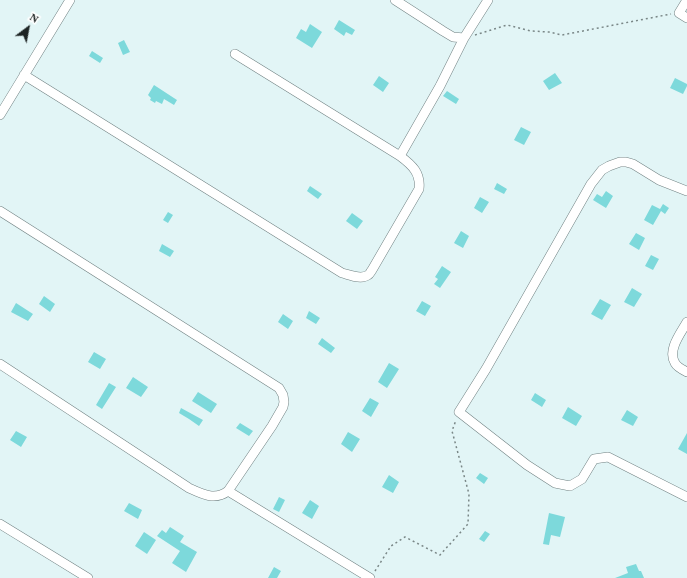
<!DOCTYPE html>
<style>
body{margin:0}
#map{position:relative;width:687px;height:578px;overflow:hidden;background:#e2f5f6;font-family:Georgia,serif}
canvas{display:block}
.north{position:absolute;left:8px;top:8px;width:40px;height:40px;-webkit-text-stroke:3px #fff;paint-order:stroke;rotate:32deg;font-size:11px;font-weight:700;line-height:16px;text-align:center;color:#1c2323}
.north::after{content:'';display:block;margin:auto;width:14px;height:18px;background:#1c2323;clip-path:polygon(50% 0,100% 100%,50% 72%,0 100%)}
</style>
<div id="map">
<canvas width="687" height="578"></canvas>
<div class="north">N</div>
</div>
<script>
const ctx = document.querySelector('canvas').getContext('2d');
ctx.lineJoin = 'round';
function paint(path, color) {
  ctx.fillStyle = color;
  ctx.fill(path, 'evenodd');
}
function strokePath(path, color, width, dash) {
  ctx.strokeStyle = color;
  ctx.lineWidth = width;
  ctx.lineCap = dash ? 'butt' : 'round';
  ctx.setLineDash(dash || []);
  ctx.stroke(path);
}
paint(new Path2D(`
 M339,20l16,10 -3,5 -6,-3 -2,4 -10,-7z
 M310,24l12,8 -10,16 -16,-10 5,-9 5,3z
 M124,40l6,12 -7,3 -5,-12z
 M92,51l11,7 -3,5 -11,-7z
 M555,73l7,10 -13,7 -6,-9z
 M379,76l10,7 -6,9 -10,-7z
 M675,78l12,6v2l-4,8 -13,-6z
 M154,85l23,15 -3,5 -10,-6 -2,5 -6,-3 -1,2 -5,-3 1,-2 -3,-3z
 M447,91l12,8 -3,5 -13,-8z
 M521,127l10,5 -7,13 -10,-5z
 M497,183l10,6 -3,5 -10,-5z
 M310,186l12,8 -4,5 -11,-8z
 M606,191l7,5 -7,12 -13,-8 4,-6 5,3z
 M480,197l9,5 -7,11 -8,-5z
 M663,204l6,4 -4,6 -4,-3 -8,14 -9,-5 8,-15 8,4z
 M168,212l5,3 -5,8 -5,-3z
 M352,213l11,8 -6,8 -11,-8z
 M461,231l8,5 -6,12 -9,-5z
 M636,233l9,5 -6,12 -10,-6z
 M162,244l12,7 -4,6 -11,-6z
 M651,255l8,4 -6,11 -8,-4z
 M442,266l9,6 -11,16 -6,-4 4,-5 -3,-2z
 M632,288l10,6 -8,13 -10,-5z
 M44,296l11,8 -5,8 -11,-8z
 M600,299l11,6 -9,15 -11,-6z
 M422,301l9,5 -6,10 -9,-5z
 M16,303l17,11 -5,7 -17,-9z
 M309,311l11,7 -4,6 -10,-6z
 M283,314l10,7 -5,8 -10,-7z
 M322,338l13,10 -4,5 -13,-9z
 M94,352l12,7 -6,10 -12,-7z
 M389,363l10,6 -12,19 -9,-6z
 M133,377l15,10 -7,10 -15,-9z
 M109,383l7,4 -14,22 -6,-4z
 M198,392l19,12 -6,9 -19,-12z
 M535,393l11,7 -4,7 -11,-7z
 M370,398l9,5 -8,14 -9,-6z
 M568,407l14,9 -6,10 -14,-8z
 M181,408l22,12 -4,6 -10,-7 -10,-6z
 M627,410l11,7 -5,9 -12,-6z
 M240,423l13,8 -4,5 -13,-8z
 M16,431l11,6 -6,10 -11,-7z
 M348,432l12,7 -8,13 -11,-8z
 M687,433v21l-9,-5z
 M480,473l8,5 -4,6 -8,-6z
 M389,475l10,7 -6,11 -11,-6z
 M279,497l6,3 -6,12 -6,-3z
 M310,500l9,6 -7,13 -10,-6z
 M129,503l13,7 -4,9 -14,-8z
 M549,513l16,4 -5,20 -9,-2 -2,10 -6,-1z
 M170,527l14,9 -4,6 17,10 -11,20 -14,-9 8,-12 -23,-15 5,-6 4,3z
 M485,531l5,3 -6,8 -5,-3z
 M144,532l12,8 -9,14 -12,-8z
 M636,564l3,7h2l3,7h-29l13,-5 -2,-6z
 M274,567l7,4 -4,7h-9z`), '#7dd9db');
const minor = new Path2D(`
 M395,0l48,31 10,6 11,1
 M687,0l-8,13 8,5
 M24,75l318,198c8,2 19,7 26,2 2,-1 3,-4 4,-5l47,-81c2,-16 -7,-24 -19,-33l-165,-102
 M0,115l70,-115
 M400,156l40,-70 24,-48 24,-38
 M687,191l-28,-11 -26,-16 -7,-2h-6l-11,4 -7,4 -11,14 -105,185 -27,43 68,53 28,18 15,3 12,-7 12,-20 14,-2 79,40
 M0,211l279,177 4,7 1,7 -1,5 -11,19 -44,65c-13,10 -26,3 -39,-3l-189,-124
 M687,322c-6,11 -20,28 -12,41 2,4 8,7 12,9
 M228,491l142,87
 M0,524l88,54`);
strokePath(minor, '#708182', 10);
strokePath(new Path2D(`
 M475,35l32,-10 24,6 18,1 13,3 109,-21
 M375,571l16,-25 14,-9 35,18 28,-31 1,-30 -17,-63 4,-11`), '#7a8787', 1.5, [2, 3]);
strokePath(minor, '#fff', 9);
</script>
